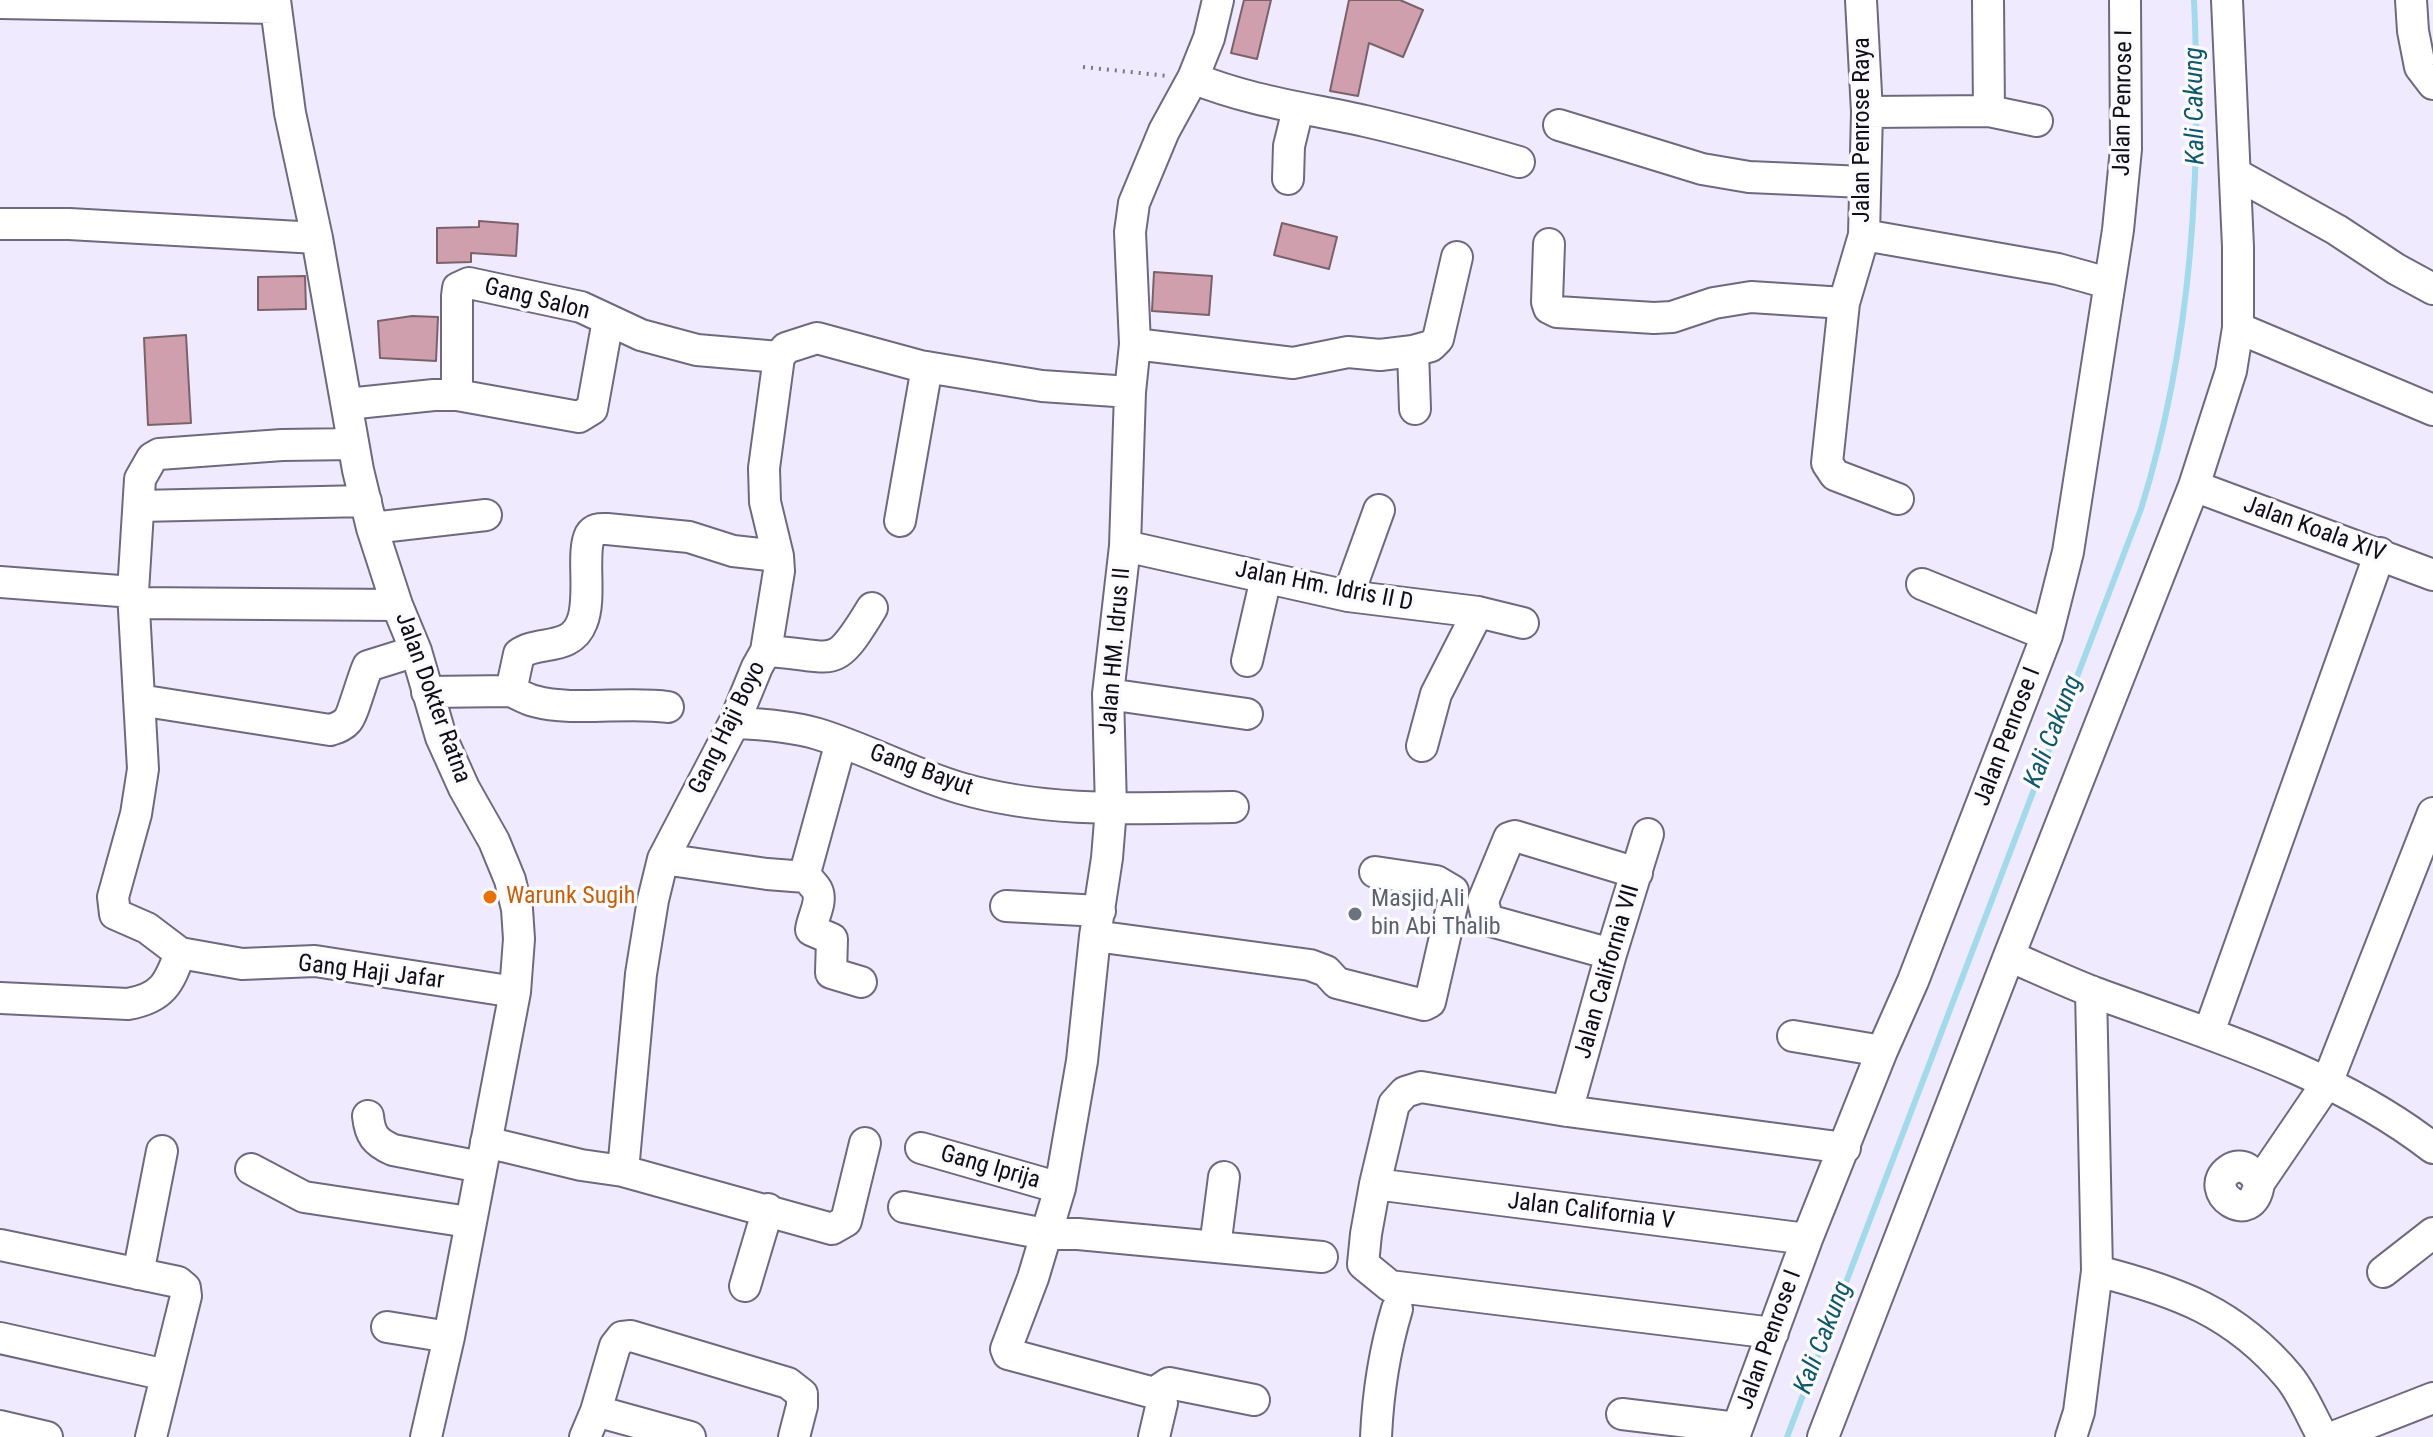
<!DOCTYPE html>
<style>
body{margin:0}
canvas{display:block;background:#efeafe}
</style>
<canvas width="2433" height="1437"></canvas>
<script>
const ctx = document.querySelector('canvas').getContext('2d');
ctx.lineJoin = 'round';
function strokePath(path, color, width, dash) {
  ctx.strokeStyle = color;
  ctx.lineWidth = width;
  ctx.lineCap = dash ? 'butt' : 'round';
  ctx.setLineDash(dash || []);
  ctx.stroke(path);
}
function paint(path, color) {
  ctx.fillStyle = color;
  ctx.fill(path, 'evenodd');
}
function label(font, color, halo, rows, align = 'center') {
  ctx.font = font + ' "Roboto Condensed",sans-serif';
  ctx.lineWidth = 7;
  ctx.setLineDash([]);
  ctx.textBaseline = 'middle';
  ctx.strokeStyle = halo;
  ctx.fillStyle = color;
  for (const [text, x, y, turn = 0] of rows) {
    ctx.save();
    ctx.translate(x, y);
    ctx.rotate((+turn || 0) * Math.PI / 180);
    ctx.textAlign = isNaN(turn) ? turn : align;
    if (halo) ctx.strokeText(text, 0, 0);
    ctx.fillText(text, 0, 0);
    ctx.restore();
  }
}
strokePath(new Path2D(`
 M1787,1437l354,-928c51,-164 61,-338 53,-509`), '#a3daeb', 6);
const building = new Path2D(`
 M1244,0h27l-14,59 -26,-6z
 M1349,0h51l23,10 -20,47 -34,-14 -11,53 -28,-5z
 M479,221l39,3 -2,32 -45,-3v9l-34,1v-35l42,-1z
 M1282,223l55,14 -8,32 -55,-14z
 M1154,272l58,4 -3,39 -57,-4z
 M305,276l1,33 -48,1v-33z
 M412,316l26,1 -2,44 -56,-3 -2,-37z
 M186,335l5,88 -43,2 -4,-87z`);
paint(building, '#cf9fae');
strokePath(building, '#7a6269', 2);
const minor = new Path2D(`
 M275,0l15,113 27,125 41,232 14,58 25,77 19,46 25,86 23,51 30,53 16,39 7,29 2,30 -4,53 -66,345 -23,100
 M1861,0l6,112 -3,123 -20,68 -17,160 8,12 63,24
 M1988,0l1,111
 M2411,0l2,31 7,36 13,17
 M0,3l276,5
 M1193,78c56,23 113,30 172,43 52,12 103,26 154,41
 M1867,112l122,-1 48,10
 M1559,125l143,44 47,8 115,5
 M2236,174l101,56 59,39 37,20
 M1288,179l1,-33 9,-37
 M0,224h69l248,14
 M1864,235l194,34 50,14
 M1549,244l-2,58 2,6 8,4 97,6 18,-1 42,-14 37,-6 93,6
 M2238,328l195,82
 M1135,344l158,19 55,-11 32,3 33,-4 18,-5 7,-7 19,-82
 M1413,351l2,58
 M457,395l122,22 13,-8 16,-89
 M347,404l87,-9h23v-99l1,-8 11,-5 112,24 60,28 56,15 82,7
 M353,444l-71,1 -123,9 -7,4 -12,21 -7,113 10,177 -7,45 -23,83 2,17 32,14 33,25 62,11 73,-3 200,31
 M2194,486l239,89
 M139,506l227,-5
 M900,521l27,-154
 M372,528l114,-13
 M1125,546l223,50 130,16 45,11
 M0,582l133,10
 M1922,584l125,51
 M1348,596l31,-86
 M135,603l262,2
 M766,651c71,4 66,23 106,-43
 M1247,661l19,-83
 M511,691c7,3 15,8 23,10 40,11 92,0 134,6
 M427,692l84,-1 8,-37c19,-14 52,-2 63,-32 10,-24 -1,-69 8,-87 4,-7 11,-6 17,-6l82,8 44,14 45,5
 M1108,694l139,20
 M139,700l191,30c6,-2 12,-3 17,-9 6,-6 15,-42 21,-55l48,-15
 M734,723c28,1 57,3 84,11 49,15 94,40 142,54 89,26 182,20 273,19
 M841,742l-36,131c3,8 8,10 12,17 6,12 -5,28 -6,40l21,9 -1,34 30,9
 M1422,746l14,-52 42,-82
 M663,859l104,15 39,3
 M1006,906l94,5
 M1095,936l215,29 16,6 11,12 87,22 6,-3 23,-100v-11l-17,-10 -61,-9
 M1611,954l-120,-33 -5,-7 -3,-13 26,-63 6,-2 122,37
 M2009,956c28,12 56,25 84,36 117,43 241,79 340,156
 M0,998l128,6c34,-6 41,-20 52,-51
 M2209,1032l171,-479
 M1793,1036l89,15
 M1567,1111l44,-157 37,-120
 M368,1116c2,19 7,26 25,34l88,17
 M486,1142l95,23 42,6 18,-197 12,-74 10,-41 71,-136 23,-56 9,-16 13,-80 -1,-15 -13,-54 -1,-34 15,-111 7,-9 31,-10 103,28 122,20 88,6
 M921,1148l139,40
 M251,1169l53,28 165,25
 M623,1171l209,58 14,-8 19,-78
 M2259,1183c-5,-12 -17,-22 -30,-13 -29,20 24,61 30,13l68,-100 106,-270
 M1375,1184l432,55
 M904,1207l141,27h33l244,23
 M0,1245l178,37 7,6 1,8 -35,141
 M1215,1247l9,-70
 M2097,1271c79,20 138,41 192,106 14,17 23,41 34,60
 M2383,1272l50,-39
 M138,1274l24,-123
 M745,1286l23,-77
 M387,1327l62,10
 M1773,1333l-383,-47 -27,-22 3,-30 9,-50 19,-80 11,-12 16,-5 146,24 278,37
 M0,1338l166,37
 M1154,1393l15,-10 85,17
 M596,1411l94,26
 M1622,1414l115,14
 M0,1426l47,11
 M585,1437l11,-26 19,-65 7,-9 9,-1 157,47 14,11v12l-8,31
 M1154,1437l8,-34 -8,-10 -146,-39 -2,-5 27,-71 27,-90 22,-127 13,-125 12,-78 4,-50 -3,-114 17,-148 5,-154 5,-48 -5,-112 4,-29 30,-72 29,-53 16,-40 9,-38
 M1376,1437c2,-45 8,-85 21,-128
 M1734,1437l73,-198 75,-188 31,-70 134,-346 21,-83 50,-322 8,-81 -1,-149
 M1823,1437l186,-481 185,-470 37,-115 7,-43v-81l-11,-247
 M2071,1437l8,-25 18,-141 -6,-280
 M2333,1437l100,-39`);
strokePath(minor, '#6e697e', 34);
strokePath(new Path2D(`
 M1083,67l85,9`), '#7a7684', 4, [2, 6]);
strokePath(minor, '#fff', 30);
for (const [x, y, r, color] of [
 [490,897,8,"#e8710a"],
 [1355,914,8,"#6b7280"]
]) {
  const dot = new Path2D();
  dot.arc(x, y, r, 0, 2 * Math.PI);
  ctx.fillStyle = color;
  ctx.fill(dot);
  strokePath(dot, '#fbfaff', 3);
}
label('24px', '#100d15', '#fbfaff', [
 ["Jalan Penrose I",2124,103,-89],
 ["Jalan Penrose Raya",1863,130,-90],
 ["Gang Salon",537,300,14],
 ["Jalan Koala XIV",2314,530,20],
 ["Jalan Hm. Idris II D",1324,587,11],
 ["Jalan HM. Idrus II",1116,651,-85],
 ["Jalan Dokter Ratna",432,698,70],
 ["Gang Haji Boyo",728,728,-64],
 ["Jalan Penrose I",2008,737,-69],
 ["Gang Bayut",921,771,20],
 ["Jalan California VII",1608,972,-74],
 ["Gang Haji Jafar",371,973,7],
 ["Gang Iprija",990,1168,16],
 ["Jalan California V",1591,1212,7],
 ["Jalan Penrose I",1770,1340,-70]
]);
label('24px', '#c56008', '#fbfaff', [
 ["Warunk Sugih",506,897]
], 'left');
label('24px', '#5b616d', '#fbfaff', [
 ["Masjid Ali",1371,900],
 ["bin Abi Thalib",1371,928]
], 'left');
label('italic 26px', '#0e586a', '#fbfaff', [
 ["Kali Cakung",2196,106,-91],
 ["Kali Cakung",2054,732,-69],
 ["Kali Cakung",1824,1338,-69]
]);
</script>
